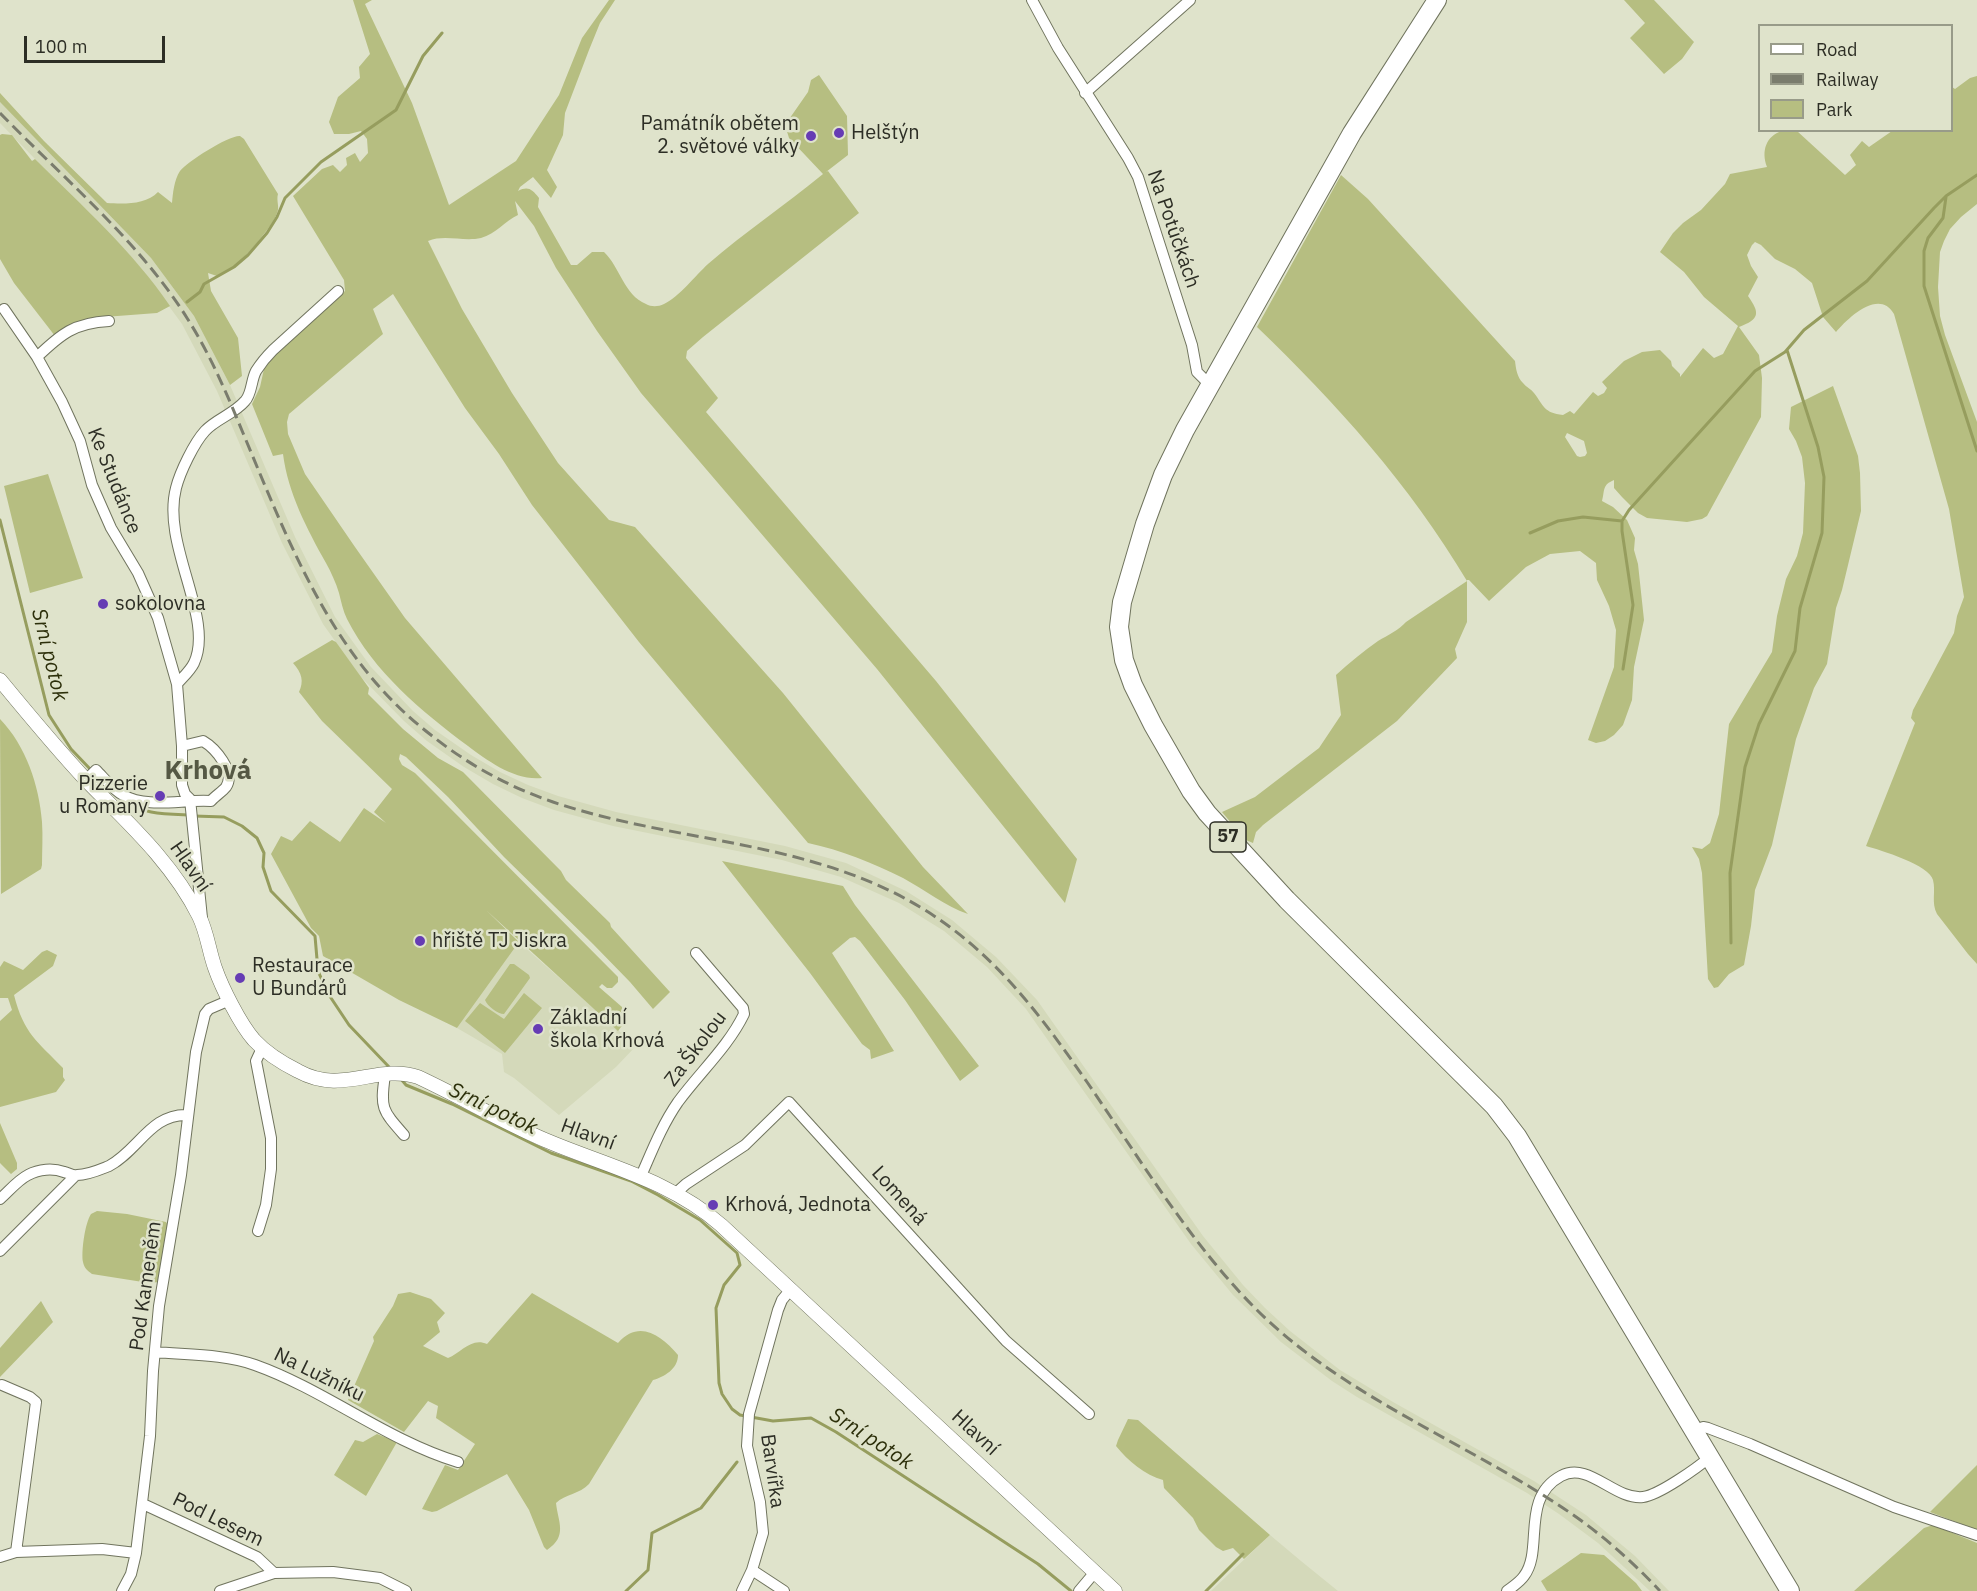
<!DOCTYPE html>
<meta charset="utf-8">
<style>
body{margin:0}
#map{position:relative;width:1977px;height:1591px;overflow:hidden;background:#dfe3cb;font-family:"IBM Plex Sans",sans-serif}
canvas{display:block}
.legend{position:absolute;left:1758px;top:24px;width:195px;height:108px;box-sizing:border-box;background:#dfe3cb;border:2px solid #989b89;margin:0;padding:8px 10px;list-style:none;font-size:18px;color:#2d2e25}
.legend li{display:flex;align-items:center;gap:12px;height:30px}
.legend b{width:30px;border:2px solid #989b89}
.scale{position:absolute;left:24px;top:36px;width:141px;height:27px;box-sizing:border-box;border:3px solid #2d2e25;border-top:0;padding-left:8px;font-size:18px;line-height:21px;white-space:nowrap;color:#2d2e25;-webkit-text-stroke:4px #dfe3cb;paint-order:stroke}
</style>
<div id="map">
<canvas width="1977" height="1591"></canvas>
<ul class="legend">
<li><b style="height:8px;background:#fff"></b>Road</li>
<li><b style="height:8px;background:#7a7c6d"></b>Railway</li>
<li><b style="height:16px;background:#b6be81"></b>Park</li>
</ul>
<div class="scale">100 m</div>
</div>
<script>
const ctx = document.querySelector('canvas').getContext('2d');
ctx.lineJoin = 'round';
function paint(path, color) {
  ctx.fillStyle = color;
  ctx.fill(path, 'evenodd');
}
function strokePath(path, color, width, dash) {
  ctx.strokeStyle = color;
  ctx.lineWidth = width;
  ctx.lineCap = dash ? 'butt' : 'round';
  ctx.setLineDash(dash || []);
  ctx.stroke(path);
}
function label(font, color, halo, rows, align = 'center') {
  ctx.font = font + ' "IBM Plex Sans",sans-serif';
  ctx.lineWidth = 5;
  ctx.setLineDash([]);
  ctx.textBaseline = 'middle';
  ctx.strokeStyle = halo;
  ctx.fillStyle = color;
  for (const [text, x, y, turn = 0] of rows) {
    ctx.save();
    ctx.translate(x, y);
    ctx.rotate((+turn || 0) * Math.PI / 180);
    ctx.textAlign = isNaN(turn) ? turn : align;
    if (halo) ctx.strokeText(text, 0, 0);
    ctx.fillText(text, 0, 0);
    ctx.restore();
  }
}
paint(new Path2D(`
 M0,102l151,156 43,58 36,69 65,152 40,80 36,50 42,44 22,19 36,25 29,17 28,13 30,11 58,16 169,34 61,17 60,28 46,29 44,37 41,43 166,236 40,49 22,23 25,23 50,39 53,32 141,79 52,34 49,41 34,35h-19l-52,-48 -39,-29 -32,-21 -170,-96 -25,-16 -51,-39 -48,-47 -42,-51 -165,-235 -39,-42 -43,-36 -45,-28 -58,-26 -59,-17 -169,-34 -59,-16 -32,-12 -29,-14 -29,-17 -37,-26 -23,-20 -44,-45 -37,-52 -41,-81 -65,-152 -35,-67 -41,-56 -141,-145z
 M519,942l117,104 -20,21 -57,48 -45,-37 -10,-6 -2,-18 -45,-26z
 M1270,1535l31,26 37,30h-127z`), '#d4d9ba');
paint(new Path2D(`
 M353,0h19l-7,4 47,99 37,102 67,-44 43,-66 23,-57 27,-38h6l-15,23 -11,27 -24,63 -2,22 -16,35 10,17 -6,11 -18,-21 -13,10 -2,4c10,-5 14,-2 21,7l-1,9 33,58h6l15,-13h12c16,15 20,43 42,52 5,3 12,3 18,0 15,-7 31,-28 44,-40 37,-32 77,-59 115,-90l-34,-36 -4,-13 23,-33 3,-12 8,-5 28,41 1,39 -22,17 2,-1 31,42 -156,124 -16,14 -1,7 32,40 -12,14 230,269 141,178 -12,44 -188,-234 -236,-276 -44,-62 -41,-63 -22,-42 -19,-25 3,14c-13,6 -22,19 -37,23 -18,4 -36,-4 -53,3l34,68 50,84 46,70 51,57 26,7 148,166 140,174 45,47c-23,-8 -43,-24 -65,-36 -30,-15 -62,-28 -95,-35l-169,-201 -107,-137 -33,-51 -34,-46 -72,-114 -20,15 10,25 -94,80 -2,8 1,12 17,40 50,73 50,71 137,160c-27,3 -54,-17 -74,-32 -47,-35 -94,-74 -121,-127 -4,-8 -6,-18 -8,-26 -3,-10 -8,-21 -13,-30 -19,-34 -38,-70 -43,-109l-10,2 -21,-52 8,-17 4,-18 14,-18 67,-60 -1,-11 -51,-84 29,-27 11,-4 7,7 7,-7 -1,-7 9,-5 5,9 8,-9 -1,-14 -6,-8 -12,3h-15l-5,-12 9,-25 22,-19 -1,-11 11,-13z
 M1624,0h30l40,42 -12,17 -18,15 -34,-36 15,-15z
 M1977,76v128l-16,13 -11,12 -6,12 -4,11 -2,35 2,29 5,19 32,87v542l-9,-10 -31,-40c-6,-11 -1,-23 -4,-34 -3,-15 -53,-30 -67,-34l49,-123 -4,-5 2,-8 41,-77 3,-17 7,-19 -15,-88 -55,-195c-15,-26 -46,4 -58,18l-13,-15 -11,-34 -17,-14 -20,-10 -14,-14 -6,-3 -3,3 -5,10 4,11 7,11 -10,19c12,17 12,23 -9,31l20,28 3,23 -1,39 -54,99 -5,3 -15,3 -40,-4 -9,-5 -16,-16 -8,-9v-8c-12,5 -9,10 -12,21l11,6 14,13 8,18 -1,12 4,14 6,56 -10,47 -2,33 -9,25 -9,10 -9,6 -9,2 -8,-3 26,-73 2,-37 -7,-24 -12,-26 -1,-17 -16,-12 -30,3 -24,13 -37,34 -20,-21h-2v42l-12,27 2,9 -60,63 -134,104 -7,7 -3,11 -7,-3 -5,-10 -9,-6 -10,-12 33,-15 64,-49 22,-33 -5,-40c13,-12 28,-24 42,-34 10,-6 21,-11 28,-19l61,-41c-57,-96 -131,-178 -210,-254l84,-152 27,24 147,162c1,8 2,16 8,22 3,4 8,6 11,10 10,13 10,20 29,22l7,-4 4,3 19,-22 5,4 6,-3 3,-5 -5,-6 22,-21 18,-9 18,-2 11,11 1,5 8,8v3l23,-29 11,10 9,-4 15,-28 -34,-29 -20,-25 -24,-20 13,-19 10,-10 18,-13 24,-26 5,-10 37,-7c-6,-16 -1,-31 15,-36 3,-2 11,0 15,0l48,44 11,-10 -6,-10 12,-14 7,6 23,-16 60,-1v-43l3,2 15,-11zM1567,433l17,8 3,12 -2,3 -5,1 -3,-1 -12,-19z
 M0,93l44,48 63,62c16,1 39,2 51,-11l14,11c1,-10 2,-23 8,-32 7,-9 49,-36 60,-35l4,3 34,55c-2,7 2,13 -1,19 -4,13 -32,45 -43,53 -5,4 -11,7 -17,10l-9,-3 3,18 27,47 4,38 -12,9 -36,-69 -43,-58 -151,-156z
 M2,134l10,1 20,26 3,-2c47,47 98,92 135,147l-13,7 -66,5 -20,6 -16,12 -41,-53 -14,-24v-124z
 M1833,386l25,70 2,17 1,38 -19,79 -6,18 -9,56 -13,24 -18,51 -24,106 -17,45 -4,36 -7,39 -15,9 -11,13 -4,1 -6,-9 -6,-106 -3,-14 -7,-12 10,2 8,-6 9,-29 10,-90 43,-72 5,-36 9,-37 11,-23 6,-23 2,-50 -3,-26 -6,-16 -7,-12 2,-22z
 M48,474l35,104 -53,15 -26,-107z
 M332,640l4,2 33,46 -1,6 35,35 35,29 25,14 98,99 5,9 44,43 1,4 59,65 -17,17 -23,-27 -37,-38 -89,-87 -56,-60 -42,-40 -6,-3 -1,5 3,6 13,8 29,29 174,175v5l-6,6h-5l-5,-4 -3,3 23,20 2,16 -6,8 -132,-121 33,32 -62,86 -58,-28 -76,-44 -4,-20 -8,-8 -40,-74 10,-18 11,5 18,-20 30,21 24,-34 22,15 -12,-11 18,-23 -70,-68 -23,-29c5,-11 3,-19 -6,-29z
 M0,719c26,27 39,66 42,103 1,14 0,29 0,43l-1,4 -40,25z
 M722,861l121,25 12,19 124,161 -19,15 -55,-81 -45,-59 -5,-4 -5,1 -18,15 62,98 -23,8 -1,-9 -8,-6 -52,-71z
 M47,950l10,5 -4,11 -39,29c10,39 23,46 49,73v9l2,3 -9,12 -56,15v-86l12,-11 -4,-12h-8v-31l4,-6 19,9 19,-18z
 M510,964h4l15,11 1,3 -26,36c-6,0 -17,-8 -19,-14z
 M524,993l18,15 -37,45 -40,-32 15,-18 24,16z
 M0,1123l17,40v6l-6,5 -11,-11z
 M97,1211l30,3 39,8 2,3 -9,57 -10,1 -57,-9c-4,-3 -8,-6 -9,-12 -2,-10 2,-39 8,-48z
 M410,1292l21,7 14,14 -8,9 3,10 -17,14 25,12c13,-5 23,-21 39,-14l45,-51 86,50c21,-24 43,-8 60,12 0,14 -14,22 -25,25l-64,104c-9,10 -24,10 -33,19 2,19 12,33 -9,47l-3,-3 -15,-37 -22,-36 -70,37 -5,1 -10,-3 23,-44 13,5 17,-26 -39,-26 2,-12 -10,-5 -24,31 -56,-32 26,-59 -1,-4 20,-31 5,-12z
 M41,1301l12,21 -53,55v-29z
 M1128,1419l10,1 132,115 -26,24 -11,-11 -10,3 -7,-4 -17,-17 -6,-12 -29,-30 -1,-8c-18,-5 -35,-19 -47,-34l2,-6z
 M377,1434l20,8 -31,54 -32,-21 21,-35 8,2z
 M1977,1465v65l-47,-18z
 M1933,1525l44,18v48h-123l70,-63z
 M1581,1553l23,2 32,28 6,8h-95l-6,-10z`), '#b6be81');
strokePath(new Path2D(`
 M1946,197l-3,21 -15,20 -4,13v35l53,165
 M187,302l13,-10 4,-8 30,-17 14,-12 19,-22 10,-16 8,-19 36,-36 75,-52 27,-54 19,-23
 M0,520l49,195 22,34 21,22
 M1530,533l28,-12 25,-4 39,4
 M1623,669l10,-64 -11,-74v-10l7,-11 126,-139 30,-19 19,-22 63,-49 67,-73 12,-12 31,-21
 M122,800c19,14 43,14 66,15
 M194,816l30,1 18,9 15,12 7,15 -1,14 8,24 44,45 3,35 11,24 20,30 41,43
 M1731,943l-1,-70 15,-106 14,-43 36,-73 5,-43 22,-75 2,-56 -6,-30 -31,-97
 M401,1079l5,6 46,19 99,49 80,28 27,14 42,25 37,33 3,12 -16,20 -8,23 3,75 3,11 10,15 8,6 33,6 38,-3 25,14 202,132 33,27
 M626,1591l22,-21 4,-37 49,-25 36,-46
 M1206,1591l37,-37`), '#969d5e', 3);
const minor = new Path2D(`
 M1032,0l26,48 70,110 10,19 54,168 5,27 12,12
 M1085,93l105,-93
 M4,309l33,48 25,45 18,39 12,44 19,43 27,45 20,45 19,66 5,62v39l3,9 5,5 12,119
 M37,357c24,-23 37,-34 72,-36
 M177,684c6,-7 13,-13 17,-21 21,-45 -33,-118 -18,-175 4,-16 18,-45 29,-57 11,-12 29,-17 40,-30 7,-7 6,-21 11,-30 5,-8 11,-15 17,-21l65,-59
 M86,780l10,-10c8,8 17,20 27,25 24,14 60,4 88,6 4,-5 11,-9 15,-14 10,-15 -11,-39 -23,-46l-21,5
 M385,1075c-5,33 -3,35 19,60
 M641,1176c11,-25 21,-51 37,-74 22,-30 50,-55 66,-88l-1,-6 -47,-55
 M676,1193l10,-9 59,-39 44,-43 217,239 83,73
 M0,1199c9,-8 18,-19 28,-24 11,-6 25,-7 36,-3 5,1 9,4 13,3 11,0 22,-5 32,-9 29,-15 42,-53 79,-51
 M258,1231l8,-26 5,-36v-31l-15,-77 6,-13
 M0,1251l75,-75
 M155,1352c32,3 69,2 100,13 70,25 131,75 203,97
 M2,1385l28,12 6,5 -20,150
 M1694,1431l9,-4 5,1 42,16 144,63 83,28
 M143,1504l114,53 17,16
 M0,1557l16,-5 86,-3 34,4
 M752,1570l32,21
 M122,1591l9,-17 5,-21 14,-117 3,-65 6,-65 22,-131 15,-123 9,-38 4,-5 21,-9
 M220,1591l54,-18 59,-1 47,6 26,13
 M742,1591l10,-21 11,-37 -3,-31 -13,-56 2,-32 29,-104 4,-10 9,-11
 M1079,1591l16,-19
 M1507,1591c5,-4 13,-9 17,-15 20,-26 -4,-78 37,-100 28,-15 53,24 82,21 16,-2 54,-29 67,-40`);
const tertiary = new Path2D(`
 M0,680c28,34 56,68 86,100 41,42 86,82 113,136 8,16 10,35 16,52 7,20 25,56 39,72 12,13 28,23 44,31 45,25 79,-8 120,6 43,20 83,44 127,63 61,26 125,40 176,85l394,366`);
const primary = new Path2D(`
 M1437,0l-85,133 -167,297 -22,45 -18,49 -23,78 -3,25 5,33 9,25 20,40 38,66 16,22 80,87 207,206 23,30 273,455`);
strokePath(minor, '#70745e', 12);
strokePath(tertiary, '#70745e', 15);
strokePath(primary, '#70745e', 20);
strokePath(minor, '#fff', 10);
strokePath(tertiary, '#fff', 14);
strokePath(primary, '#fff', 18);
strokePath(new Path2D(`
 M0,113c63,65 139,128 187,205 23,36 40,76 56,115 47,112 89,226 188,302 36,29 78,52 122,67 121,41 254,37 367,105 73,44 119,106 167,175 53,77 107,167 174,232 87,84 202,127 302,194 35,23 68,52 97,83`), '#7a7c6d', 3, [12, 6]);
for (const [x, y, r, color] of [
 [839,133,6,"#663cb4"],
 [811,136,6,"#663cb4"],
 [103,604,6,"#663cb4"],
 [160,796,6,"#663cb4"],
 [420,941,6,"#663cb4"],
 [240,978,6,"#663cb4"],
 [538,1029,6,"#663cb4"],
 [713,1205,6,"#663cb4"]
]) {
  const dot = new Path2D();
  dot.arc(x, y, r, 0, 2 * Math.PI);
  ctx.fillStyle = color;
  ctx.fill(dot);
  strokePath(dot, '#dfe3cb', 2);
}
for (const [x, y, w] of [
 [1228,837,36]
]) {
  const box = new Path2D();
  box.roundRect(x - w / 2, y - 15, w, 30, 4.5);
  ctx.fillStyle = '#dfe3cb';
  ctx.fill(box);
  strokePath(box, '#2d2e25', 1.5);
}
label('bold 18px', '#2d2e25', null, [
 ["57",1228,837]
]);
label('20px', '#2d2e25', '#dfe3cb', [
 ["Památník obětem",799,124,"right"],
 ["2. světové války",799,147,"right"],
 ["Helštýn",851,133],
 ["sokolovna",115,604],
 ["Pizzerie",148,784,"right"],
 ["u Romany",148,807,"right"],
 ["hřiště TJ Jiskra",432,941],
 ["Restaurace",252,966],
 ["U Bundárů",252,989],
 ["Základní",550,1018],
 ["škola Krhová",550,1041],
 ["Krhová, Jednota",725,1205]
], 'left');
label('20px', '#2d2e25', '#dfe3cb', [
 ["Na Potůčkách",1173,229,71],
 ["Ke Studánce",114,481,68],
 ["Hlavní",190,867,55],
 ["Za Školou",696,1049,-53],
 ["Hlavní",588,1135,20],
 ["Lomená",899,1196,48],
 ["Pod Kameněm",146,1286,-82],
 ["Na Lužníku",319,1375,26],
 ["Hlavní",975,1433,43],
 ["Barvířka",772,1471,82],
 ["Pod Lesem",218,1520,26]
]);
label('italic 21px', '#2c2f0a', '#dfe3cb', [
 ["Srní potok",49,655,76],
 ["Srní potok",493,1109,25],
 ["Srní potok",871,1439,33]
]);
label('bold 26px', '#555844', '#dfe3cb', [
 ["Krhová",208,771]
]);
</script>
